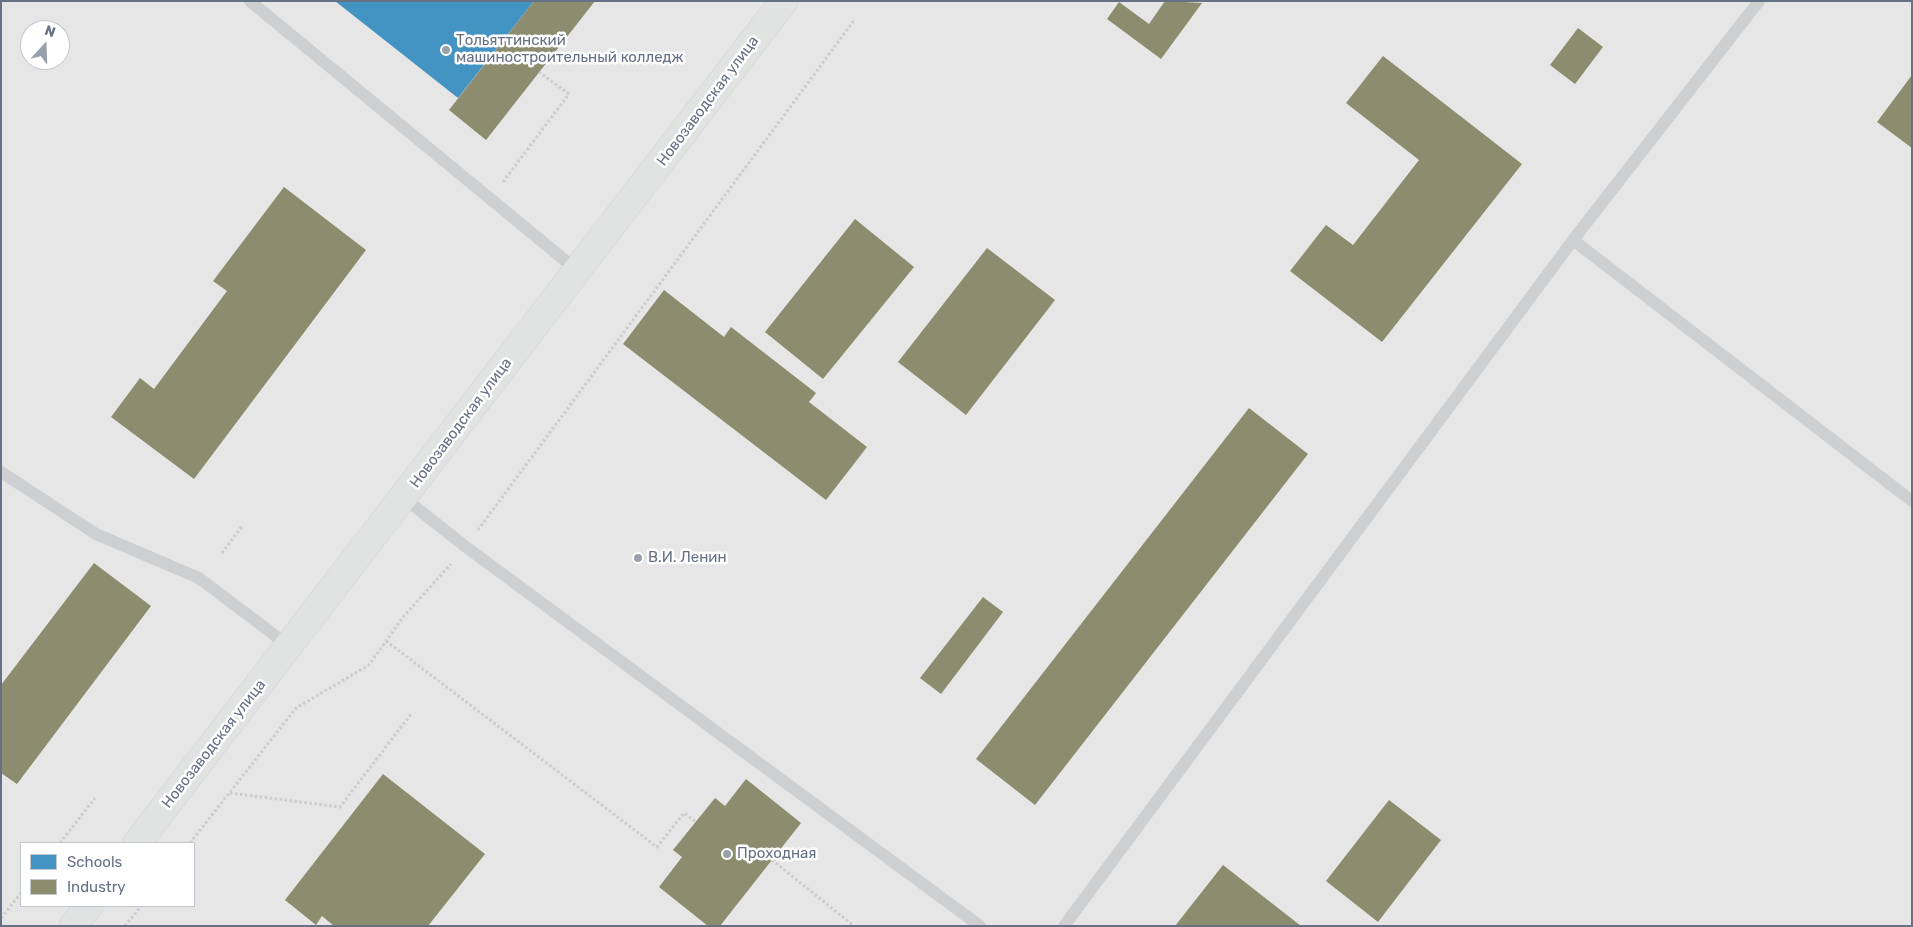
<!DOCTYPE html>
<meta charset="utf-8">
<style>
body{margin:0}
#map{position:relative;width:1913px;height:927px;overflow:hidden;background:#f6f6f5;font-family:Rubik,sans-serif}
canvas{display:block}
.frame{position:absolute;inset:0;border:2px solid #667185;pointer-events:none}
.legend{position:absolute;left:20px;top:842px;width:175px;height:65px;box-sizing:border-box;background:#fff;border:1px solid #c2c6ce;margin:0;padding:6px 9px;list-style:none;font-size:15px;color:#667185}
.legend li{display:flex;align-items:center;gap:10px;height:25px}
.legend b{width:25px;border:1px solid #c2c6ce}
.north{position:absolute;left:20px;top:20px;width:50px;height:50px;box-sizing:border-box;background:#fff;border:1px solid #c2c6ce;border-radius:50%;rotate:20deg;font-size:14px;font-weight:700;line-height:20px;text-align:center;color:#667185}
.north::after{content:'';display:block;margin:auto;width:18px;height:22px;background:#98a0ac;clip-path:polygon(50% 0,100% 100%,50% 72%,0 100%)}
</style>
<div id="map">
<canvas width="1913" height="927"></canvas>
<div class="frame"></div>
<ul class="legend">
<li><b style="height:14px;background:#4393c3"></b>Schools</li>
<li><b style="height:14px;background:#8c8c6e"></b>Industry</li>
</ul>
<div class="north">N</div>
</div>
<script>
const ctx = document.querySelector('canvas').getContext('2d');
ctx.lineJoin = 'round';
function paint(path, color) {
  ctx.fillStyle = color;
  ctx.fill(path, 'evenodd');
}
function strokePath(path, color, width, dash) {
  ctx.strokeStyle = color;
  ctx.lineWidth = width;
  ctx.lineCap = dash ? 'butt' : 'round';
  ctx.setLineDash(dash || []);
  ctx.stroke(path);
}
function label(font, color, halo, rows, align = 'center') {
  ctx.font = font + ' Rubik,sans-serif';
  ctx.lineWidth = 5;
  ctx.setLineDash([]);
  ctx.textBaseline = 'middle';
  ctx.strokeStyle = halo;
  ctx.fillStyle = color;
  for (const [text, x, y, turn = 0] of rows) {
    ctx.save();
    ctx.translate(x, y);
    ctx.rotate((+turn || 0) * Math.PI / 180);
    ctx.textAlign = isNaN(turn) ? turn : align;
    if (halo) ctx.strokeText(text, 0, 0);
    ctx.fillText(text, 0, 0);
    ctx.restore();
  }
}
paint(new Path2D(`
 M1,1h770l-646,842h-104v63h56l-16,20h-60zM30,30h30v30h-30z
 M793,1h1119v925h-1838l16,-20h104v-63h-56z`), '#e6e6e7');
paint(new Path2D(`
 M335,1h199l-76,97z`), '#4393c3');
paint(new Path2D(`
 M534,1h61l-109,139 -37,-30z
 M1165,1l37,2 -41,56 -54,-40 12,-17 30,22z
 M1578,28l25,19 -28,37 -25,-19z
 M1383,56l139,108 -140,178 -92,-71 36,-46 27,20 66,-85 -73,-57z
 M1912,75v73l-35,-26z
 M284,187l82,63 -172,229 -83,-62 29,-39 14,11 73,-98 -14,-10z
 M855,219l59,48 -91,112 -58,-47z
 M987,248l68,52 -89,115 -68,-53z
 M664,290l60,47 7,-10 85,66 -7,9 58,45 -41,53 -203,-156z
 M1249,408l59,46 -273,351 -59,-46z
 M94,563l57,43 -134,178 -16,-11v-88z
 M983,597l20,15 -62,82 -21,-16z
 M383,774l102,80 -57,72h-94l-12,-10 -6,9 -31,-25z
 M746,779l55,44 -81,103h-12l-49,-39 23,-30 -9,-7 42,-52 10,8z
 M1389,800l52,40 -63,82 -52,-41z
 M1223,865l78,61h-126z`), '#8c8c6e');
const primary = new Path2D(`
 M137,843l647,-842
 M73,926l16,-20`);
strokePath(primary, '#d2d2d3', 29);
strokePath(new Path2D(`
 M503,182l66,-88 -30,-22
 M478,530l377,-511
 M222,553l20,-27
 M386,641l271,206 27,-34 12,9
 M230,793l110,14 71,-93
 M60,843l35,-45
 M190,843l106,-135 73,-43 35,-49 47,-52
 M772,860l82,66
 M1,918l20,-25
 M125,926l16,-20`), '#cccccd', 3, [2.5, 2.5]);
strokePath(new Path2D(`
 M250,1l328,270
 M1573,240l339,261
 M1,472l95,62 103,44 90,68
 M404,498l62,49 514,379
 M1064,926l509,-686 186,-239`), '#cecfd0', 12);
strokePath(primary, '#e1e2e2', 28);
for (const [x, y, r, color] of [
 [446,50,5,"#98a0ac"],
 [638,558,5,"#98a0ac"],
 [727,854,5,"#98a0ac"]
]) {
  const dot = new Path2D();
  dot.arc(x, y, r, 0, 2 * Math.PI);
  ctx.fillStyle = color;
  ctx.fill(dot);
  strokePath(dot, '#fff', 2);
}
label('15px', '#667185', '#fff', [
 ["Тольяттинский",456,41],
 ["машиностроительный колледж",456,58],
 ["В.И. Ленин",648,558],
 ["Проходная",737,854]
], 'left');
label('15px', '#667185', '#fff', [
 ["Новозаводская улица",708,101,-53],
 ["Новозаводская улица",461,423,-53],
 ["Новозаводская улица",214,744,-52]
]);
</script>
